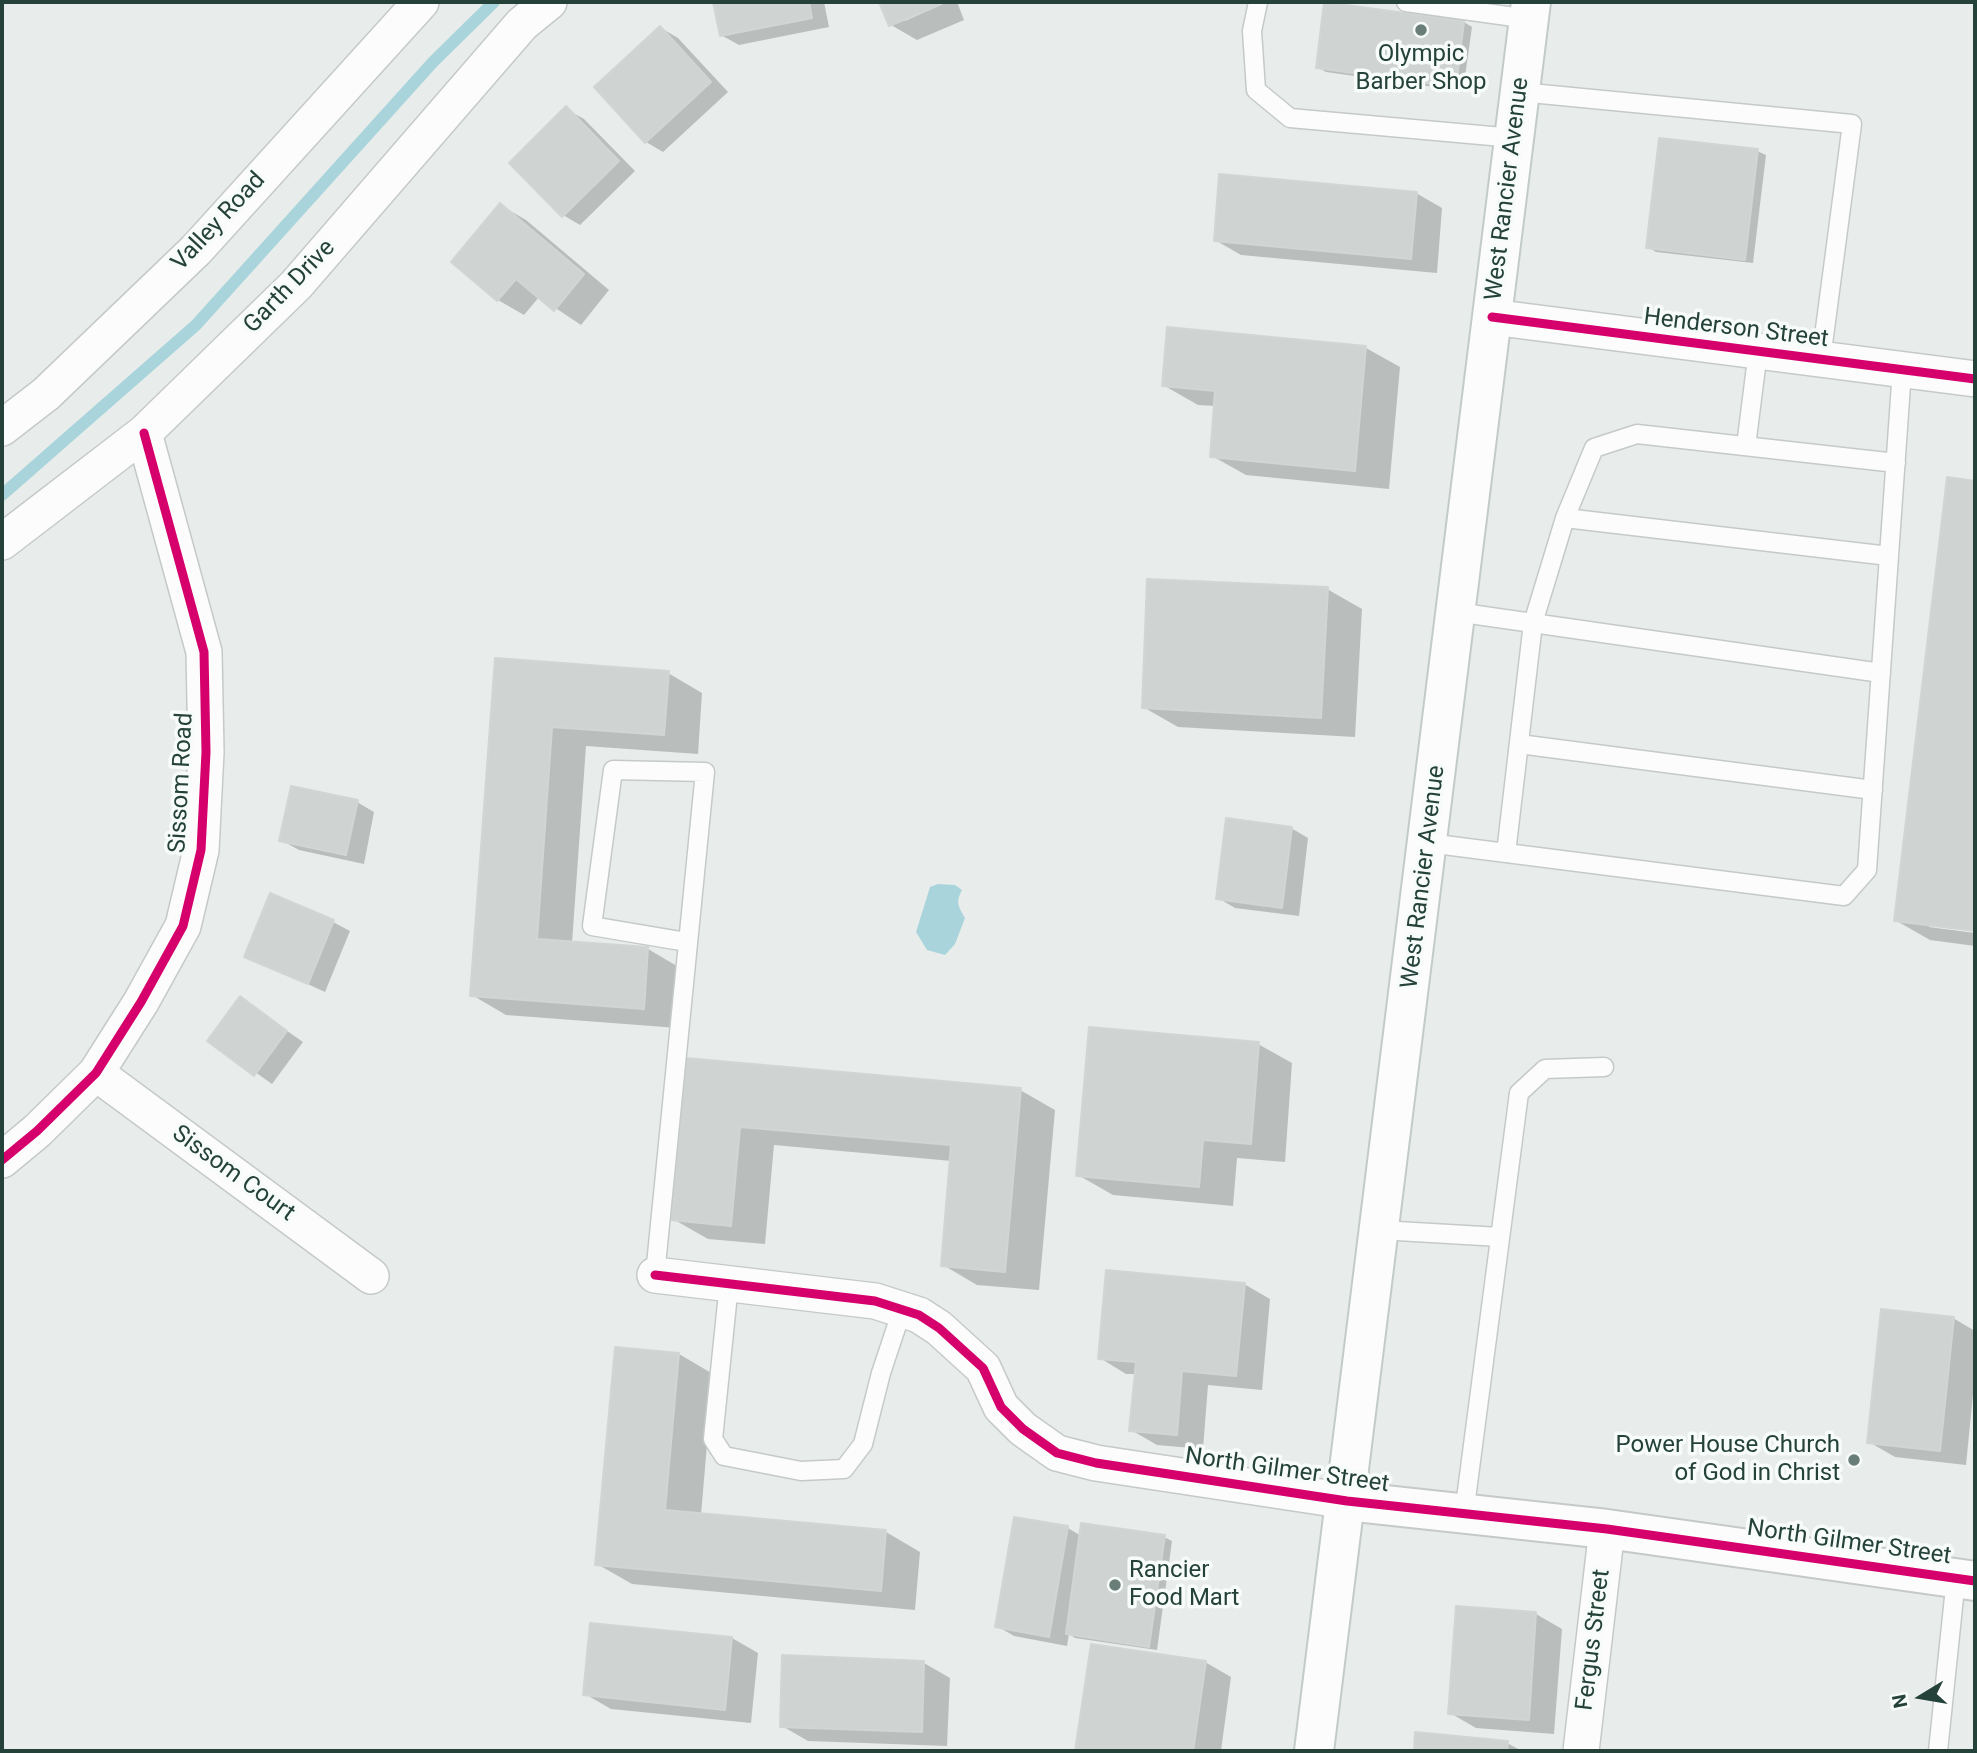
<!DOCTYPE html>
<style>
body{margin:0}
#map{position:relative;width:1977px;height:1753px;overflow:hidden;background:#e8edeb;font-family:Roboto,sans-serif}
canvas{display:block}
.frame{position:absolute;inset:0;border:4px solid #24423a;pointer-events:none}
.north{position:absolute;left:1886px;top:1662px;width:70px;height:70px;-webkit-text-stroke:5px #f7fbf9;paint-order:stroke;rotate:259deg;font-size:19px;font-weight:700;line-height:28px;text-align:center;color:#24423a}
.north::after{content:'';display:block;margin:auto;width:24px;height:32px;background:#24423a;clip-path:polygon(50% 0,100% 100%,50% 72%,0 100%)}
</style>
<div id="map">
<canvas width="1977" height="1753"></canvas>
<div class="frame"></div>
<div class="north">N</div>
</div>
<script>
const ctx = document.querySelector('canvas').getContext('2d');
ctx.lineJoin = 'round';
function paint(path, color) {
  ctx.fillStyle = color;
  ctx.fill(path, 'evenodd');
}
function strokePath(path, color, width, dash) {
  ctx.strokeStyle = color;
  ctx.lineWidth = width;
  ctx.lineCap = dash ? 'butt' : 'round';
  ctx.setLineDash(dash || []);
  ctx.stroke(path);
}
function label(font, color, halo, rows, align = 'center') {
  ctx.font = font + ' Roboto,sans-serif';
  ctx.lineWidth = 7;
  ctx.setLineDash([]);
  ctx.textBaseline = 'middle';
  ctx.strokeStyle = halo;
  ctx.fillStyle = color;
  for (const [text, x, y, turn = 0] of rows) {
    ctx.save();
    ctx.translate(x, y);
    ctx.rotate((+turn || 0) * Math.PI / 180);
    ctx.textAlign = isNaN(turn) ? turn : align;
    if (halo) ctx.strokeText(text, 0, 0);
    ctx.fillText(text, 0, 0);
    ctx.restore();
  }
}
paint(new Path2D(`
 M938,884l17,1 7,5c-7,13 -3,17 3,28l-10,26 -10,11 -18,-5 -11,-18 14,-45z`), '#a9d4db');
paint(new Path2D(`
 M715,2h109l5,25 -90,18 -18,-10z
 M881,2h61l-37,15v4l42,-19h10l7,18 -47,20 -26,-15z
 M1325,4l139,18 8,5 -9,64 -137,-19 -9,-5z
 M661,28l17,10 50,54 -65,60 -17,-10z
 M566,109l18,10 51,52 -55,54 -17,-10z
 M1757,151l9,4 -13,108 -97,-11 -8,-5z
 M1416,193l26,15 -5,65 -196,-18 -26,-15z
 M500,205l26,15 83,70 -28,35 -42,-28 -15,18 -26,-15z
 M1366,348l34,19 -11,122 -143,-14 -34,-19 4,-50 -18,-1 -35,-20z
 M1948,479l27,4v446l-46,-5v3l46,6v13l-45,-6 -35,-20z
 M1327,589l35,20 -7,128 -177,-10 -35,-20z
 M496,660l172,13 34,20 -4,61 -112,-8 -14,197 76,6 34,20 -4,59 -172,-13 -34,-20z
 M357,802l17,10 -10,52 -65,-14 -18,-10z
 M1291,828l17,10 -9,78 -64,-8 -17,-10z
 M333,922l17,9 -25,61 -79,-36z
 M240,998l63,44 -31,42 -62,-44z
 M1258,1044l34,19 -7,99 -48,-4 -4,48 -120,-11 -35,-20z
 M687,1060l333,30 35,20 -16,180 -62,-5 -34,-20 9,-104 -178,-16 -9,99 -57,-5 -35,-20z
 M1244,1284l26,15 -8,91 -54,-5 -5,64 -46,-4 -26,-15 5,-56h-10l-26,-16z
 M1953,1318l22,13v43l-9,91 -71,-8 -26,-15z
 M679,1354l34,20 -12,141 185,17 34,20 -5,58 -283,-26 -35,-20z
 M1016,1519l52,9 13,8 83,1 8,4 -15,109 -82,-12 -6,-4 -2,12 -53,-10 -17,-10z
 M1536,1614l26,15 -8,105 -78,-6 -26,-15z
 M592,1625l140,13 26,15 -7,70 -140,-14 -26,-15z
 M1092,1646l113,16 26,15 -10,74h-144z
 M784,1657l140,6 26,15 -3,68 -139,-5 -26,-15z
 M1417,1734l90,9 15,8h-107z`), '#0003');
strokePath(new Path2D(`
 M2,495l194,-170 237,-263 61,-60`), '#a9d4db', 12);
const building = new Path2D(`
 M713,2h96l3,16 -92,18z
 M879,2h59l1,3 -50,21z
 M1324,2l140,19 -8,66 -140,-19z
 M660,26l51,56 -66,61 -51,-56z
 M566,106l53,55 -57,56 -53,-54z
 M1659,138l99,11 -13,111 -99,-12z
 M1219,174l198,18 -6,67 -197,-18z
 M500,203l84,71 -30,37 -38,-32 -19,22 -46,-39z
 M1167,327l199,19 -11,125 -145,-14 5,-66 -53,-5z
 M1947,477l28,4v450l-81,-10z
 M1147,579l181,8 -7,131 -179,-10z
 M495,658l174,13 -5,64 -112,-8 -15,212 111,8 -4,62 -174,-13z
 M291,786l67,14 -12,55 -67,-14z
 M1226,818l66,9 -10,81 -66,-9z
 M270,893l64,27 -26,64 -64,-27z
 M240,996l47,35 -33,45 -47,-35z
 M1089,1027l170,15 -8,102 -48,-4 -4,47 -123,-11z
 M686,1058l335,30 -16,184 -64,-6 10,-121 -211,-18 -9,99 -60,-6z
 M1106,1270l139,13 -9,93 -54,-5 -5,64 -48,-4 7,-69 -38,-3z
 M1881,1309l73,8 -14,134 -73,-8z
 M615,1347l64,6 -14,157 221,20 -5,61 -286,-26z
 M1014,1517l54,9 -19,111 -54,-10z
 M1081,1523l84,12 -16,112 -83,-13z
 M1456,1606l80,6 -7,108 -81,-6z
 M590,1623l142,14 -7,73 -142,-15z
 M1091,1644l115,17 -13,90h-118z
 M782,1655l142,6 -2,71 -142,-5z
 M1415,1732l93,9 -1,10h-93z`);
paint(building, '#cfd4d2');
strokePath(building, '#d1d6d4', 2);
const service = new Path2D(`
 M1258,2l-6,29 4,59 34,28 224,20
 M1406,2l123,17
 M1520,92l332,32 -31,235
 M1746,446l12,-95
 M1565,518l324,38
 M1456,612l425,61
 M1519,744l354,46
 M1428,843l416,53 23,-26 35,-500
 M1506,853l27,-230 32,-105 29,-70 43,-14 259,29
 M1380,1230l120,7
 M655,1275l50,-503 -92,-2 -21,156 95,16
 M729,1284l-16,155 11,17 77,15 43,-2 19,-25 18,-71 21,-63
 M1464,1514l55,-421 26,-24 59,-2
 M1938,1751l18,-173`);
const minor = new Path2D(`
 M1492,317l483,62
 M2,428l44,-34 150,-144 225,-248
 M2,542l142,-109 152,-148 226,-261 27,-22
 M96,1073l275,203
 M2,1160l35,-29 59,-58 45,-71 42,-76 18,-76 5,-98 -2,-100 -60,-219
 M655,1275l220,26 44,14 20,13 44,40 18,39 22,22 34,24 39,10 251,38
 M1581,1751l26,-222`);
const tertiary = new Path2D(`
 M1347,1501l260,28 368,52`);
const secondary = new Path2D(`
 M1314,1751l217,-1749`);
strokePath(service, '#c5cac8', 21);
strokePath(minor, '#c5cac8', 38);
strokePath(tertiary, '#c5cac8', 42);
strokePath(secondary, '#c3cbc8', 42);
strokePath(service, '#fcfcfc', 18);
strokePath(minor, '#fcfcfc', 35);
strokePath(tertiary, '#fcfcfc', 38);
strokePath(secondary, '#fcfcfc', 38);
strokePath(new Path2D(`
 M1492,317l483,62
 M2,1160l35,-29 59,-58 45,-71 42,-76 18,-76 5,-98 -2,-100 -60,-219
 M655,1275l220,26 44,14 20,13 44,40 18,39 22,22 34,24 39,10 251,38 260,28 368,52`), '#d6006c', 9);
for (const [x, y, r, color] of [
 [1421,30,7,"#697e78"],
 [1854,1460,7,"#697e78"],
 [1115,1585,7,"#697e78"]
]) {
  const dot = new Path2D();
  dot.arc(x, y, r, 0, 2 * Math.PI);
  ctx.fillStyle = color;
  ctx.fill(dot);
  strokePath(dot, '#f7fbf9', 2.5);
}
label('24px', '#24423a', '#f7fbf9', [
 ["Olympic",1421,55],
 ["Barber Shop",1421,83],
 ["Power House Church",1840,1446,"right"],
 ["of God in Christ",1840,1474,"right"],
 ["Rancier",1129,1571,"left"],
 ["Food Mart",1129,1599,"left"]
]);
label('24px', '#24423a', '#f7fbf9', [
 ["West Rancier Avenue",1508,189,-83],
 ["Valley Road",219,222,-47],
 ["Garth Drive",290,287,-46],
 ["Henderson Street",1736,329,7],
 ["Sissom Road",182,783,-87],
 ["West Rancier Avenue",1424,877,-83],
 ["Sissom Court",233,1174,36],
 ["North Gilmer Street",1287,1471,8],
 ["North Gilmer Street",1849,1543,8],
 ["Fergus Street",1594,1640,-83]
]);
</script>
